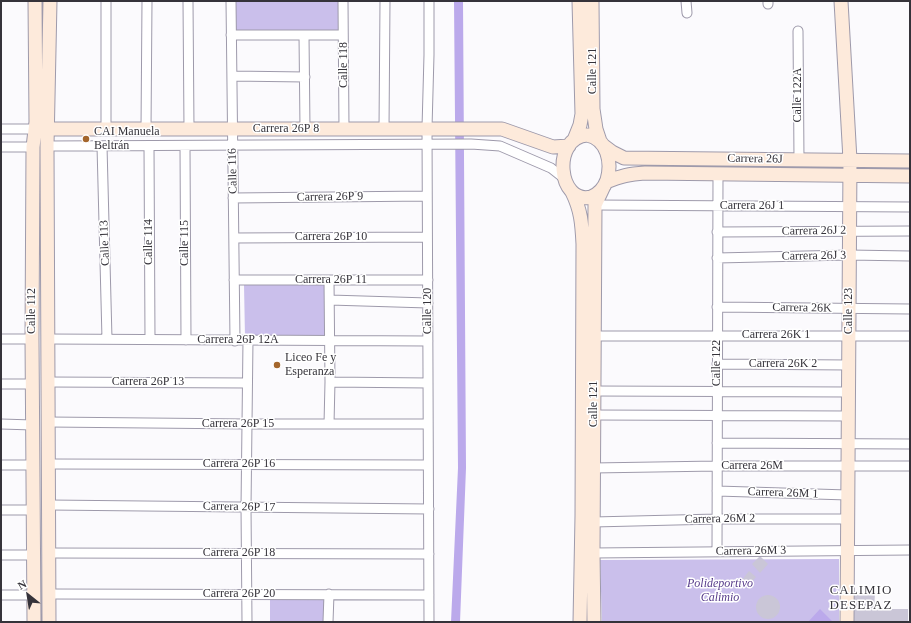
<!DOCTYPE html>
<meta charset="utf-8">
<style>
body{margin:0}
#map{position:relative;width:911px;height:623px;overflow:hidden;background:#fbfafd;font-family:Georgia,serif}
canvas{display:block}
.frame{position:absolute;inset:0;border:2px solid #35333a;pointer-events:none}
.north{position:absolute;left:8px;top:575px;width:40px;height:40px;-webkit-text-stroke:3px #fff;paint-order:stroke;rotate:330deg;font-size:11px;font-weight:700;line-height:16px;text-align:center;color:#35333a}
.north::after{content:'';display:block;margin:auto;width:14px;height:18px;background:#35333a;clip-path:polygon(50% 0,100% 100%,50% 72%,0 100%)}
</style>
<div id="map">
<canvas width="911" height="623"></canvas>
<div class="frame"></div>
<div class="north">N</div>
</div>
<script>
const ctx = document.querySelector('canvas').getContext('2d');
ctx.lineJoin = 'round';
function paint(path, color) {
  ctx.fillStyle = color;
  ctx.fill(path, 'evenodd');
}
function strokePath(path, color, width, dash) {
  ctx.strokeStyle = color;
  ctx.lineWidth = width;
  ctx.lineCap = dash ? 'butt' : 'round';
  ctx.setLineDash(dash || []);
  ctx.stroke(path);
}
function label(font, color, halo, rows, align = 'center') {
  ctx.font = font + ' Georgia,serif';
  ctx.lineWidth = 3;
  ctx.setLineDash([]);
  ctx.textBaseline = 'middle';
  ctx.strokeStyle = halo;
  ctx.fillStyle = color;
  for (const [text, x, y, turn = 0] of rows) {
    ctx.save();
    ctx.translate(x, y);
    ctx.rotate((+turn || 0) * Math.PI / 180);
    ctx.textAlign = isNaN(turn) ? turn : align;
    if (halo) ctx.strokeText(text, 0, 0);
    ctx.fillText(text, 0, 0);
    ctx.restore();
  }
}
paint(new Path2D(`
 M231,1h112v34h-112z
 M244,285h82v52h-81z
 M839,559v63h-237l-2,-62z
 M270,597l57,1 -1,24h-56z`), '#cabfeb');
paint(new Path2D(`
 M454,1h9l3,467 -6,154h-9l7,-154z
 M820,609l13,13h-25z`), '#bba9eb');
paint(new Path2D(`
 M82,136h7v7h-7z
 M760,556l8,8 -8,9 -8,-9z
 M749,571l7,6 -8,9 -6,-6z
 M854,593h21l-1,16h34v13h-54z
 M756 607a12 12 0 1 1 24 0a12 12 0 1 1-24 0Z`), '#cac6d7');
const street = new Path2D(`
 M106,1v128
 M188,1l1,128
 M231,1l4,340
 M343,1l1,128
 M429,1v54l-2,73 2,494
 M686,1l1,12
 M768,1v3
 M798,31l1,129
 M231,35h112
 M304,35l1,94
 M232,76l73,1
 M1,129h34
 M146,129l1,-128
 M384,129l1,-128
 M47,146l424,-2 29,2 51,22 14,11
 M102,146l5,193
 M149,146l1,193
 M185,146l1,194
 M1,147h32
 M233,198l194,-2
 M595,205l315,2
 M717,232l193,-1
 M234,238l193,-1
 M717,258l132,-3 61,1
 M234,280h194
 M330,300l98,3
 M717,307l193,2
 M594,336h316
 M1,339h31
 M48,339l380,2
 M717,364l132,1
 M48,382l199,1
 M330,382l98,1
 M1,384h31
 M594,391l255,1
 M593,415l255,1
 M49,422l198,2h181
 M1,424l32,1
 M329,424l1,-42 -1,-102
 M717,443l193,1
 M49,464l379,1
 M1,465h32
 M593,468l124,-2h193
 M717,491l131,4
 M49,505l380,4
 M1,510h32
 M593,522l124,-3h131
 M717,552l1,-378
 M49,553l380,1
 M593,553l317,-3
 M1,555h32
 M49,594l380,1
 M1,595h33
 M247,622l-1,-115 2,-167
 M328,622l1,-28`);
const secondary = new Path2D(`
 M592,1l1,108 3,20 4,12
 M841,1l9,159 -3,462
 M39,129h463l51,18 16,-1
 M587,135c21,4 25,28 20,45 -3,8 -8,14 -16,17 -33,8 -40,-59 -4,-62z
 M574,140l6,-15 2,-11 -3,-113
 M604,146l8,6 12,6 286,3
 M606,182c15,-6 23,-8 39,-9l265,3
 M572,192c9,18 10,32 11,52l-1,272 -2,106
 M34,622l-2,-283 1,-192 3,-25 -1,-121
 M49,622l-2,-476 3,-145
 M594,622l-1,-69 2,-348 8,-17`);
strokePath(street, '#9e9aab', 11);
strokePath(secondary, '#9e9aab', 15);
strokePath(street, '#fff', 9);
strokePath(secondary, '#fdeadb', 13);
for (const [x, y, r, color] of [
 [86,139,4,"#a4662c"],
 [277,365,4,"#a4662c"]
]) {
  const dot = new Path2D();
  dot.arc(x, y, r, 0, 2 * Math.PI);
  ctx.fillStyle = color;
  ctx.fill(dot);
  strokePath(dot, '#fff', 1.5);
}
label('12px', '#35333a', '#fff', [
 ["Calle 118",344,65,-90],
 ["Calle 121",593,71,-90],
 ["Calle 122A",798,95,-90],
 ["Carrera 26P 8",286,129],
 ["Carrera 26J",755,159,1],
 ["Calle 116",233,171,-91],
 ["Carrera 26P 9",330,197,-1],
 ["Carrera 26J 1",752,206],
 ["Carrera 26J 2",814,231,-1],
 ["Carrera 26P 10",331,237],
 ["Calle 114",149,242,-90],
 ["Calle 113",105,243,-92],
 ["Calle 115",185,243,-90],
 ["Carrera 26J 3",814,256,-1],
 ["Carrera 26P 11",331,280],
 ["Carrera 26K",802,308,1],
 ["Calle 112",32,311,-90],
 ["Calle 120",428,311,-90],
 ["Calle 123",849,311,-90],
 ["Carrera 26K 1",776,335],
 ["Carrera 26P 12A",238,340],
 ["Calle 122",717,363,-90],
 ["Carrera 26K 2",783,364],
 ["Carrera 26P 13",148,382],
 ["Calle 121",594,404,-90],
 ["Carrera 26P 15",238,424],
 ["Carrera 26P 16",239,464],
 ["Carrera 26M",752,466],
 ["Carrera 26M 1",783,493,2],
 ["Carrera 26P 17",239,507,1],
 ["Carrera 26M 2",720,519,-1],
 ["Carrera 26M 3",751,551,-1],
 ["Carrera 26P 18",239,553],
 ["Carrera 26P 20",239,594]
]);
label('12px', '#35333a', '#fff', [
 ["CAI Manuela",94,132],
 ["Beltrán",94,146],
 ["Liceo Fe y",285,358],
 ["Esperanza",285,372]
], 'left');
label('italic 12px', '#583d8b', '#fff', [
 ["Polideportivo",720,584],
 ["Calimio",720,598]
]);
ctx.letterSpacing = '1px';
label('13px', '#35333a', '#fff', [
 ["CALIMIO",861,591],
 ["DESEPAZ",861,606]
]);
ctx.letterSpacing = '0px';
</script>
